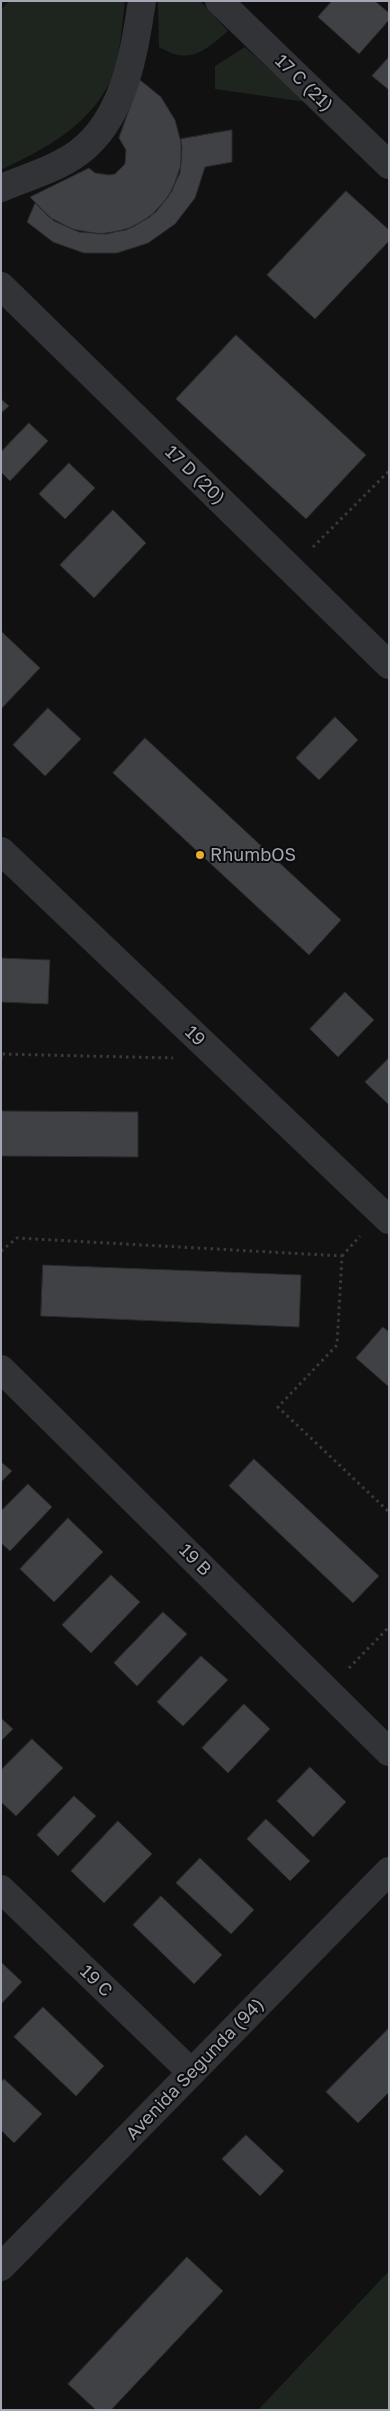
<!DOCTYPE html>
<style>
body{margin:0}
#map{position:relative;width:390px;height:2411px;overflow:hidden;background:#111112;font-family:"Golos Text",sans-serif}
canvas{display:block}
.frame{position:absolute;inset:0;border:2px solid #a3a7b3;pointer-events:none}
</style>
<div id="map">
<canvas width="390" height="2411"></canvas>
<div class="frame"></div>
</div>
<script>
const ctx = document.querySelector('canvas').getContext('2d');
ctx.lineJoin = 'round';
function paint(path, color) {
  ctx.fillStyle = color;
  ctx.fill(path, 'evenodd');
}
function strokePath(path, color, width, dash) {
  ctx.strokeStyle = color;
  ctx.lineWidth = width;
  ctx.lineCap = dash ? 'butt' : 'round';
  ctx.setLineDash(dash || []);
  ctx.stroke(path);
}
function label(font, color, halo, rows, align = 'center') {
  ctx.font = font + ' "Golos Text",sans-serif';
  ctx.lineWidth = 4;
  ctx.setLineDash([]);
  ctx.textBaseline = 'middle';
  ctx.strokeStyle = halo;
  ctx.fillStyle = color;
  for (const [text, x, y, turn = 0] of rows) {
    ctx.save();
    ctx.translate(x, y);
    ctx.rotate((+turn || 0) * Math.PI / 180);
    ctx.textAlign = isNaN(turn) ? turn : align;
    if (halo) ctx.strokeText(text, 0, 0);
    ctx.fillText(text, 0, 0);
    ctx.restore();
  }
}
paint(new Path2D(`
 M9,1h116c-3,23 -5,62 -16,83 -23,44 -65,65 -108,86v-160z
 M158,1h42l28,30c-24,21 -39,34 -69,16z
 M245,47l61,55 -91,-13v-23z
 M389,2271v139h-131z`), '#1d251e');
const building = new Path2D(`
 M332,1h43l14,12v7l-30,34 -41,-37z
 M389,57v33l-17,-14z
 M140,80l21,17 14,23 7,26 -2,27 -12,24 -18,20 -24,13 -27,4 -27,-5 -23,-12 -19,-20 59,-29 6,5 14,2 6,-1 10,-10 1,-14 -7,-12z
 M232,130v32l-27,5 -10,31 -20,26 -27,19 -31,10h-33l-31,-11 -26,-20 8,-19 19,18 25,11 28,2 26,-7 23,-15 16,-21 9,-26v-26z
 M346,191l43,39v11l-74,78 -48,-44z
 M236,335l130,120 -60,64 -130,-120z
 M1,399l8,7 -8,7z
 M29,423l19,18 -38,40 -9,-9v-20z
 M69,463l26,25 -30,31 -26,-25z
 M113,510l33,33 -52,55 -34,-33z
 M2,632l38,36 -39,41v-76z
 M48,708l33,31 -36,37 -32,-31z
 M335,717l23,23 -39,40 -23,-22z
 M145,738l196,182 -32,35 -196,-182z
 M1,958l49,2 -2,44 -47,-2z
 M345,992l29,28 -36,37 -28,-28z
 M389,1058v47l-24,-23z
 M1,1111l137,1v45l-137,-1z
 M43,1265l258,10 -2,52 -258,-11z
 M383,1327l6,5v55l-33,-29z
 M254,1459l125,117 -26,27 -124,-117z
 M1,1462l11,9 -11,11z
 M28,1484l24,23 -42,44 -9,-8v-32z
 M68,1518l35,34 -49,50 -34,-33z
 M111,1575l29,27 -49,51 -29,-28z
 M163,1612l24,22 -50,52 -23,-23z
 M201,1656l27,24 -45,46 -26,-24z
 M244,1704l26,25 -42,44 -26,-25z
 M1,1718l12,11 -12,12z
 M32,1739l31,29 -47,48 -15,-14v-32z
 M310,1767l36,35 -33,35 -36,-36z
 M74,1796l22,20 -38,40 -21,-21z
 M266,1819l44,42 -20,20 -43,-42z
 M118,1821l34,33 -48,49 -33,-32z
 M200,1858l54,52 -23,24 -55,-51z
 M161,1896l61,59 -28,29 -61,-59z
 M1,1962l21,20 -21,22z
 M43,2007l61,59 -28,30 -62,-59z
 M389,2028v64l-31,31 -32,-31z
 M4,2079l38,35 -28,29 -13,-13v-48z
 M246,2135l38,36 -24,25 -38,-37z
 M187,2257l36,34 -112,119h-15l-28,-26z`);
paint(building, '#404145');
strokePath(building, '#2b2b2e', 1);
strokePath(new Path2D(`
 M313,547l76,-76
 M1,1059v-5l172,4
 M1,1251l16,-13 325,18 -5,89 -59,62 111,105
 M342,1256l18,-20
 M349,1668l40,-41`), '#383a3e', 3, [2.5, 4]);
strokePath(new Path2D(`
 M219,1l170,164
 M1,188c24,-10 57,-20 77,-35 46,-34 56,-99 64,-152
 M1,286l388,379
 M1,851l388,369
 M1,1369l388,383
 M1,1889l190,183
 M1,2267l388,-396`), '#323337', 28);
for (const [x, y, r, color] of [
 [200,855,5,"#ebad30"]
]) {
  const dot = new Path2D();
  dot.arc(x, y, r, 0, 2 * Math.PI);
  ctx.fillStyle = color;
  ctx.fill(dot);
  strokePath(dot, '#0c0c0d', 2);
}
label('18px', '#a3a7b3', '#0c0c0d', [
 ["17 C (21)",304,83,44],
 ["17 D (20)",195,475,44],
 ["19",195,1036,44],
 ["19 B",195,1560,45],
 ["19 C",96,1981,44],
 ["Avenida Segunda (94)",195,2069,-46]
]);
label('18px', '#a3a7b3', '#0c0c0d', [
 ["RhumbOS",210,855]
], 'left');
</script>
